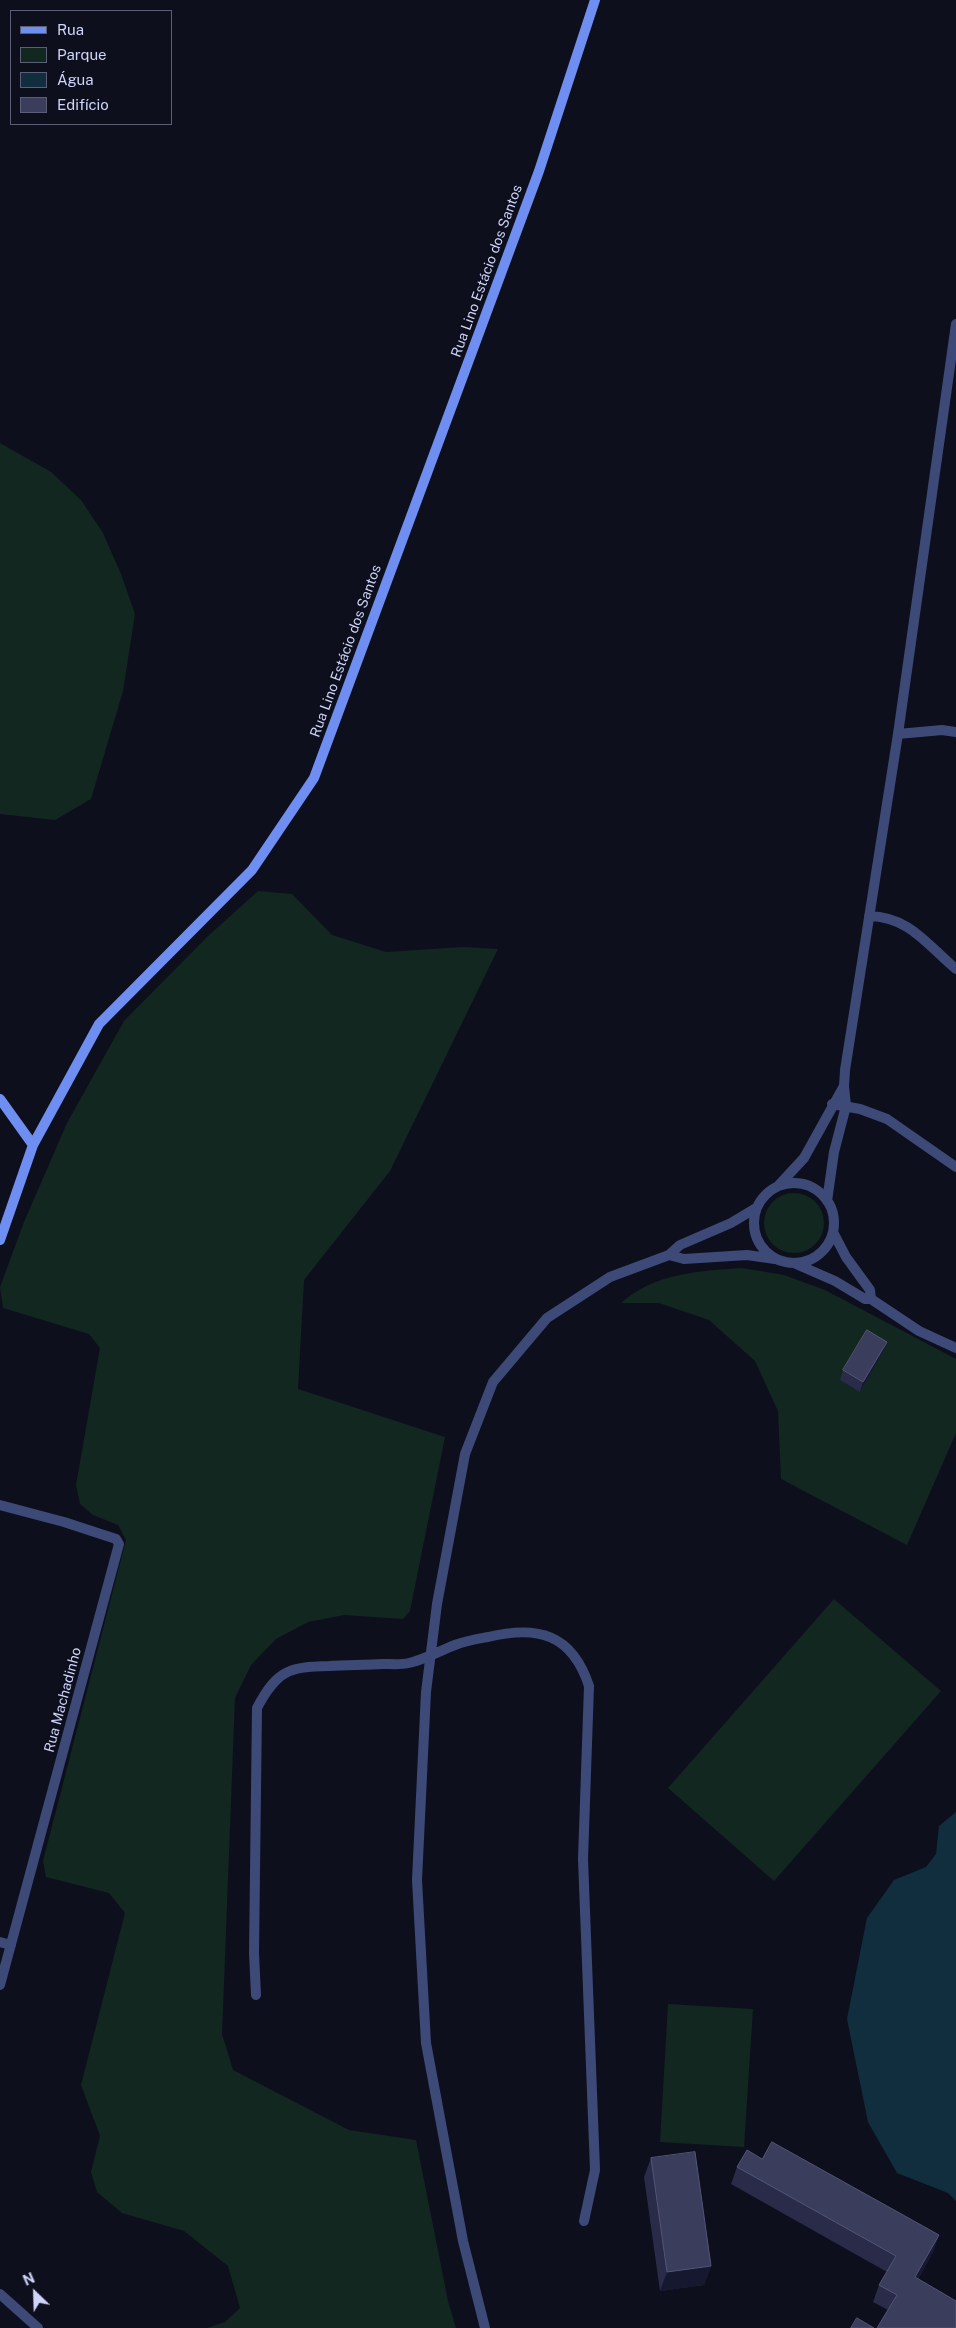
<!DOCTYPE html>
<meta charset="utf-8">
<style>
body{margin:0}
#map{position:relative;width:956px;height:2328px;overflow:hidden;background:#0e0f1d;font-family:"Public Sans",sans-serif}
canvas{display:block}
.legend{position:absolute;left:10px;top:10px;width:162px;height:115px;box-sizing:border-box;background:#0e0f1d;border:1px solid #5b5e75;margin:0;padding:6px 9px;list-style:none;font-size:15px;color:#cfd5fa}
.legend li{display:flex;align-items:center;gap:10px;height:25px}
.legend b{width:25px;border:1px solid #5b5e75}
.north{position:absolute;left:10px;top:2268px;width:50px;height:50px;-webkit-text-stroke:4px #0e0f1d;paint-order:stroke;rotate:336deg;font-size:14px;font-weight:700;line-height:20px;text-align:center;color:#cfd5fa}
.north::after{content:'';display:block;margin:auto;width:18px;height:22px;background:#cfd5fa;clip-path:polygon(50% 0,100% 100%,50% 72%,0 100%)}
</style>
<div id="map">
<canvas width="956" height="2328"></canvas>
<ul class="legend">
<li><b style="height:6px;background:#6f8ef1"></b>Rua</li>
<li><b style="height:14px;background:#122720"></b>Parque</li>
<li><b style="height:14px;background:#112e3e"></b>Água</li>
<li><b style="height:14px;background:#3a3d5c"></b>Edifício</li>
</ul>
<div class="north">N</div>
</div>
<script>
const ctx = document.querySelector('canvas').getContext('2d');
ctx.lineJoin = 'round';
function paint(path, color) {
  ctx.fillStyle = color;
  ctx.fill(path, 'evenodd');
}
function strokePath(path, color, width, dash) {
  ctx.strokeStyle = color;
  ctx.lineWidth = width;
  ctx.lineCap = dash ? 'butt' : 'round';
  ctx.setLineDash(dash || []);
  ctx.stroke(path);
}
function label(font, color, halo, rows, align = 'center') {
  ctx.font = font + ' "Public Sans",sans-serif';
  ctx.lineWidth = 4;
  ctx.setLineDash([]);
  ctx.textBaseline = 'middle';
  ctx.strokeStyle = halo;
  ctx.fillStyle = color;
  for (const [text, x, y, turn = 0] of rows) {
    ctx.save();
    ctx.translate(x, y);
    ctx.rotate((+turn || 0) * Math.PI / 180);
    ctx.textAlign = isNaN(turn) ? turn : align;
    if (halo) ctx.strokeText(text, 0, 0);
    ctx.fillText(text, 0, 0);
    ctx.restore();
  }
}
paint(new Path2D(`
 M0,443l51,29 30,28 22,33 18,41 14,40 -12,77 -32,108 -36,21 -55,-6z
 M258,891l34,3 40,41 54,17 77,-5 35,2 -108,222 -86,109 -6,109 147,48 -35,174 -7,8 -59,-4 -36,7 -32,17 -25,26 -16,33 -13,336 11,36 116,60 67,10 32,161 8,27h-249l18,-6 15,-14 -12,-42 -44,-35 -62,-18 -25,-21 -6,-20 9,-36 -19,-51 44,-172 -16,-20 -63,-16 -3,-16 83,-321 -8,-15 -25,-10 -13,-11 -4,-19 24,-137 -11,-14 -86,-26 -3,-21 24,-65 43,-99 57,-102 83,-84z
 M764 1223a30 30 0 1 1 60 0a30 30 0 1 1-60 0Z
 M742,1268l42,7 41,15 131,69v74l-49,112 -126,-66 -3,-68 -23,-50 -46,-41 -50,-17h-38c34,-30 77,-32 121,-35z
 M834,1599l107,92 -167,190 -106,-93z
 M668,2004l85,5 -9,138 -84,-5z`), '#122720');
paint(new Path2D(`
 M956,1812v389l-8,-8 -51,-20 -29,-51 -21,-103 20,-101 27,-38 32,-13 10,-13 3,-28z`), '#112e3e');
strokePath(new Path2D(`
 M898,734l44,-4 14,2
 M869,916c41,1 58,29 87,53
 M832,1104l28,5 27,10 69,48
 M754 1223a40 40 0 1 1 80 0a40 40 0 1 1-80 0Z
 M779,1185l25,-27 40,-72
 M827,1201l7,-49 12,-46 -2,-20 1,-16 53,-336 58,-410
 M833,1232l13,25 24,33 1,9
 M669,1255l15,4 63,-4 28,4
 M796,1264l39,17 30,18h6l48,32 37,17
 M0,1505l64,17 52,17 3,5 -119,441
 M0,1942l11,3
 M256,1995l-2,-42 3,-245c20,-38 32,-41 72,-42 18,-1 36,-1 54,-2 8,0 18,1 26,-1 17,-4 30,-12 46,-18 10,-4 22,-6 33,-8 50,-12 84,-3 101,49l-6,173 12,311 -11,51
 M0,2294l38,34
 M485,2328l-22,-87 -37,-198 -9,-163 9,-188 11,-88 28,-150 28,-72 54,-64 63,-41 59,-22 11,-10 51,-22 25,-15`), '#3d4a78', 10);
strokePath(new Path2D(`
 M0,1099l33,46
 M0,1240l33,-95 66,-121 153,-154 62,-92 225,-607 56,-171`), '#6f8ef1', 10);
paint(new Path2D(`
 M883,1352l-23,40 -20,-12 3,-10z
 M651,2158l60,108 -7,19 -44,6 -16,-114z
 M762,2159l177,76 -6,17 -15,27 -30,31 -15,-8 6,-17 8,-13 -156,-88 6,-17z`), '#292b49');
paint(new Path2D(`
 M887,1342l-4,10 -23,40 3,-10z
 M939,2235l-6,17 -24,42 6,-17z
 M711,2266l-7,19 -44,6 7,-19z`), '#161830');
const building = new Path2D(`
 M867,1330l20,12 -24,40 -20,-12z
 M772,2142l167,93 -24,42 41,24v27h-79l20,-33 -18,-10 17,-29 -159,-89 10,-17 15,9z
 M695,2152l16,114 -44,6 -16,-114z
 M857,2318l17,10h-23z`);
paint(building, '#3a3d5c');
strokePath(building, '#525575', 1);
label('14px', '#cfd5fa', '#0e0f1d', [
 ["Rua Lino Estácio dos Santos",487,271,-70],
 ["Rua Lino Estácio dos Santos",346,651,-70],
 ["Rua Machadinho",63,1700,-75]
]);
</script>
